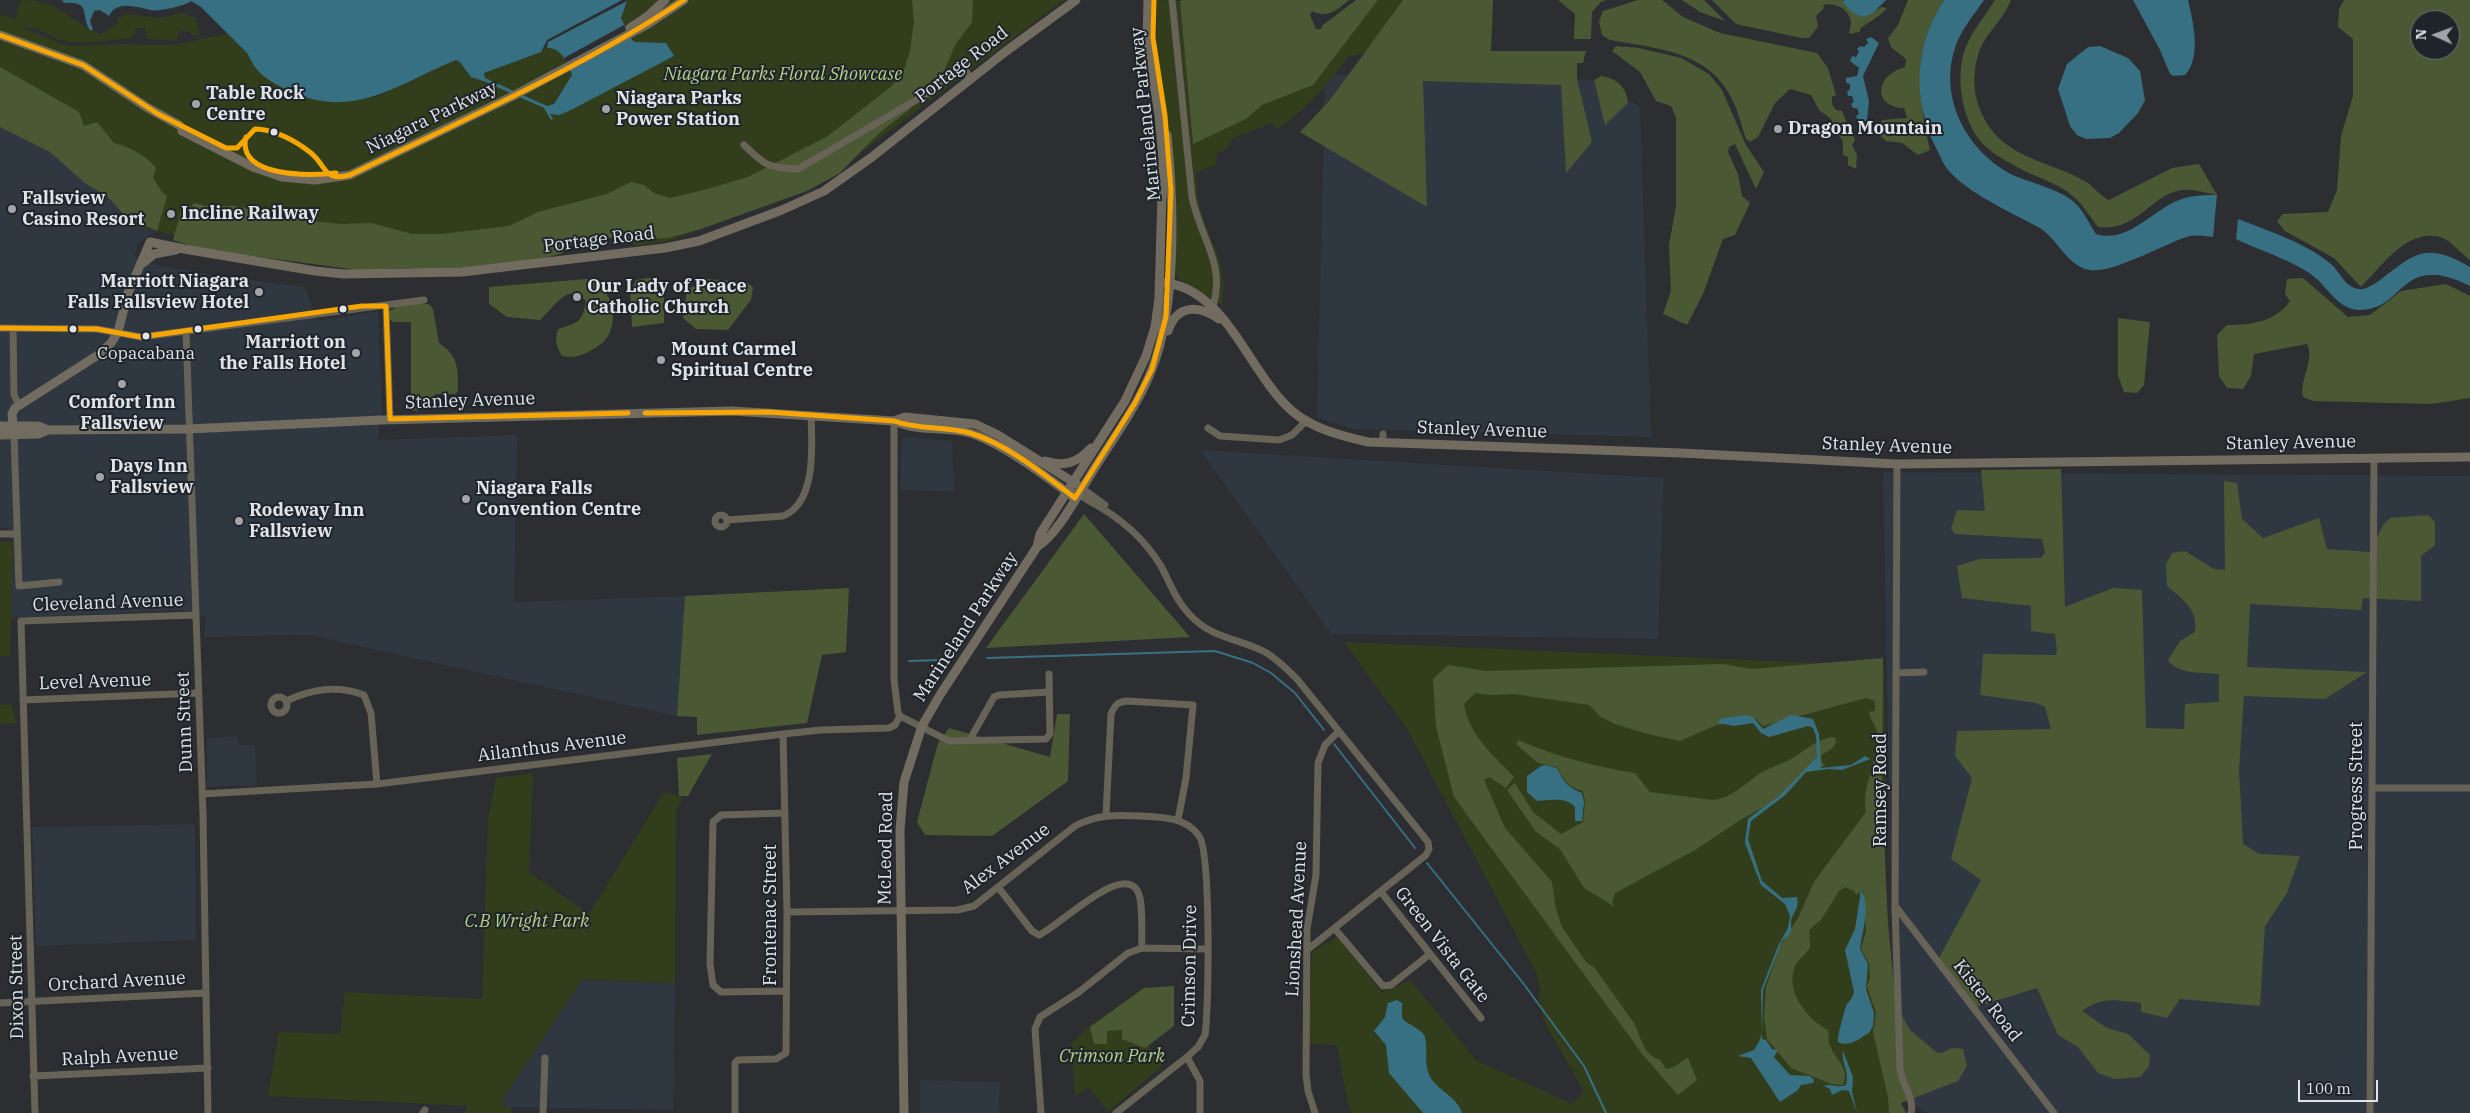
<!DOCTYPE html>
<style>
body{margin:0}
#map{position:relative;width:2470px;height:1113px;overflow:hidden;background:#2c2e31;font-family:"IBM Plex Serif",serif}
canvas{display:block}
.north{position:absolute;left:2410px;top:10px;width:50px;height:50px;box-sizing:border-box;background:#1f242a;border:1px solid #6c7176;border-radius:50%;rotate:272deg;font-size:14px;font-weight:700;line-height:20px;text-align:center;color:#e0e4e8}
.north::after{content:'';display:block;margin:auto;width:18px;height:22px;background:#a1a4a8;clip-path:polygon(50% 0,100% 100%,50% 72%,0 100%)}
.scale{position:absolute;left:2298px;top:1080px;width:80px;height:22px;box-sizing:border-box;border:2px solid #e0e4e8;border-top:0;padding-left:6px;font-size:15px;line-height:18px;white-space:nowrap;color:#e0e4e8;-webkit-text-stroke:4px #1f242a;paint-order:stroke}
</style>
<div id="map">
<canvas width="2470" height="1113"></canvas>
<div class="north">N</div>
<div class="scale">100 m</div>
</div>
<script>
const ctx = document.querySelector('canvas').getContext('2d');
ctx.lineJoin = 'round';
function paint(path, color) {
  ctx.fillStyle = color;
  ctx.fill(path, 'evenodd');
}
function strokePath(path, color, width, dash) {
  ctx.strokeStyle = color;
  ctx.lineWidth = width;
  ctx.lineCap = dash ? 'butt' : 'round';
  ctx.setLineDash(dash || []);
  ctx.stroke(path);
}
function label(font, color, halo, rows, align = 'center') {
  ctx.font = font + ' "IBM Plex Serif",serif';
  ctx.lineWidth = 4;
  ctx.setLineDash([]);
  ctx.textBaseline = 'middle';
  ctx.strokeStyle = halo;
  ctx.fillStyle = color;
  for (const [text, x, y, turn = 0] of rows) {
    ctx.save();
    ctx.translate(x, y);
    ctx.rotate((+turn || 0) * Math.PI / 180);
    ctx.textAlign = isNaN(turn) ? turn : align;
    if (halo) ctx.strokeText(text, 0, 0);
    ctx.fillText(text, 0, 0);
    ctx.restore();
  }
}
paint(new Path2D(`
 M1325,74l273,6 42,27 11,330 -297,-8 -37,-11z
 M0,106l42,16 85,92 -1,8 31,9 -19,12 -3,13 18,8 64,12 88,11 12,34 61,-10 4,98 -5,31 140,-5 -3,167 171,-6 -8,120 -368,-81 -105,2 2,-20 -23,-7 -172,8 2,-76 -4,-14h-9z
 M902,437l50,4 2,51 -54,-2z
 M1200,450l464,28 -6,161 -327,-5z
 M1883,472l587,4v637h-542l-33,-19z
 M238,736l1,9h16l2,40 -50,2v-49z
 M195,824l1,116 -160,6 -4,-119z
 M582,980l93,3 -2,127 -171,-3 2,-10z
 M920,1080l80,2 -1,31h-79z`), '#2f3741');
paint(new Path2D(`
 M21,0c30,0 42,12 66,28 4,3 10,4 14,6l16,-9 1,-6 7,-5 34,4 25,-5 11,5 5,17 -6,1 -8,-6 -8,3 -1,8 -30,-2 -2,-11h-9l-4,10c-20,2 -46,7 -66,3 -18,-3 -23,-15 -43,-13l45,18 54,-2 49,1 56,-11 21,20 4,10 123,33 81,-37 4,1 11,16 12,4 2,-9 53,-19c3,-2 4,-4 7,-5 14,-5 23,15 27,27l-17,27 -5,4v3l116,-66 -31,-1c-12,-7 -18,-27 -8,-37v-5h437l-236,177 -63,28 -97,36 -34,5 -4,-9 -35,-2 -19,6 -15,14 -100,10 -195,-9 -109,-25 -31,-9 1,-8 -85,-91 -42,-17v-92l15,5z
 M1157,0l23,1 13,143 53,-25 16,-14 51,-20 65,-85h25l-38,53 -16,3c-23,30 -40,51 -71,73l-7,-6 -39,16 -5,10 -10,4 -1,12 -20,7c1,16 2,31 7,46 12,35 25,47 19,87 -15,-12 -39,-18 -48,-33l-4,-133 -14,-91z
 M0,542h13l-3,114h-10z
 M1344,642l540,24 3,402 16,45h-552l-4,-14 -10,-54 -29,-1 4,-92 25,-15 45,55 27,-11 3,1 64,78 96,44 12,-12 -40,-71 -6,-28 2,-1 -3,-18 -131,-247z
 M12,704l4,19 -16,1v-19z
 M533,773l-4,99 60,42 75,-122 19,6 -7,11 -1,174 -93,-3 -78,117 -2,10h9v6h-47l4,-7 -200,-10 11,-64 61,2 5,-42 137,7 6,-180 8,-41z
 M1144,988l4,57 15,20 -55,47 -19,-25 -14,9 -4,-53 20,-18z`), '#323e1b');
paint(new Path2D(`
 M912,0h61l-1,22 -17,23 -11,26 -25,19 -8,11 -1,8 -32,25 -38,39 -33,18 -106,38 -33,9 -28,2 -46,-3 -23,7 -9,9 -37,11 -79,7 -39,-3 -49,2 -158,-21 -27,-9 10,-36 8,3 3,-4 13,3h28l67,14 39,4 30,-1 41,11h28l69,-8 29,-14 69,-18 24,-12 13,3 10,8 16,5 34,-8 44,-13 80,-41 65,-51 10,-12 7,-22 4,-29z
 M1182,0h167c-12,10 -22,19 -37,11l-2,4 6,14h5l2,-4 33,-25h22l-65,85 -51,20 -16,14 -53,25 -13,-143z
 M1403,0h90l-2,51h95l-3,12h-6v16l15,63 -26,31 -5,-88 -138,-4 4,126 -127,-75 30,-32z
 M1558,0h48l-5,2 -9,10 -1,27h-17l1,-25z
 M1638,0h24l21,17 37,16 97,20 11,15 8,27 -4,2v7l4,6 6,1 5,12 -2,5 1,4 6,1 3,7 -3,5 5,10 -1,14 -8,-4v-8l-5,-2v-14l-7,-9 -5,-13 -12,-9 -8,-15 -21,-6 -15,14 -17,34 -8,5 -4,-3c-5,-15 -9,-33 -18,-47 -25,-42 -75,-44 -118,-52l-8,-5 -3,-14 4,-10z
 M1682,0h22l21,21 -25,-9z
 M1712,0h132l-1,3 10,9 19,1 9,-6 6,1c-8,10 -18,13 -27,21v3l-11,2c1,-5 3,-12 1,-16 -4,-11 -17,-16 -27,-13l1,3 -8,8 2,11 -9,11h-7l-66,-14z
 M1908,0h36c-33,50 -26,95 -14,150l-12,5 -16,-12 -16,-2 -8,-7 4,-14 25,-2 -3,-10c-30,0 -31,-32 1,-41l1,-8 -15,-12 -3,-9 10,-13z
 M1995,0h16c-8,21 -27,34 -33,55 -5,17 -5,36 1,52 19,51 64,51 106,74 8,5 14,14 24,19l63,-32 27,-4 18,31c-11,-2 -24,-6 -35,-5 -31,4 -44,42 -84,37 -8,-10 -14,-21 -24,-30 -17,-15 -38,-19 -57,-30 -12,-7 -26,-14 -35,-24 -20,-22 -27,-66 -17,-94 7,-18 20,-33 30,-49z
 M2344,0h126v260c-9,-6 -18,-18 -27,-22 -35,-12 -61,28 -82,49l-27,-29 -49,-27 -8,-10 6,-7 45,-2 9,-22 4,-54 12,-40v-57l-15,-12 1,-18zM2420,20h30v30h-30z
 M1616,46l23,2 42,10 28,16 13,16 24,55 18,27 -8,17 -21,-45 -6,3 -1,5 10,22 4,22 8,7 -15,32 -12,4 -20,55 -16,31 -24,-11 8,-23 -2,-46 7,-39v-88l-5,-12 -15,-5 -16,-29 -28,-21z
 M0,67l79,45 5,14 13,-4 17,21c14,3 34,14 42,25l-3,10 9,14 5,4 -10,35 -32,-15 -16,-18 -24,-15 -35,-31 -50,-25z
 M1601,76c15,2 26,11 27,27l-23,22 -11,-45z
 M648,278h7l9,17v28l-32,4 -2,-35 6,-12z
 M2303,278l45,39 22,-2 31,-24 45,-7 24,12v102l-39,6 -118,-3 -10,-4c-4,-17 12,-37 4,-53l-53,10 -3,22 -8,13 -16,-1 -8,-12 -2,-41 10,-10c23,0 49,-3 63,-24l-5,-7 2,-15z
 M587,279c23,6 33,36 21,57 -6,9 -14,13 -24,18 -8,3 -15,4 -22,2 -5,-9 -8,-17 -4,-27 19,-6 24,-6 28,-27 -17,-23 -33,7 -46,18l-33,-3 -18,-13v-17z
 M706,279l40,3 7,5 -2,13 -23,30 -32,-1 -13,-11 4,-28z
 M403,303l26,1 4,5 6,34c20,13 19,26 19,48l-3,3h-19l-19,17 -6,-1v-88h-18l-5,-4 2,-7z
 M2118,318l32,4 -6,63 -7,8 -13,-1 -6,-16z
 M2061,469l4,138 48,-19 29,2 4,138 38,1 1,-25 34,-2v-28c-17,-2 -41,1 -51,-14l12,-19 15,-9c4,-22 -13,-33 -28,-46l-1,-22 6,-11 13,-2 29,18 11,1 -1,-89 13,2 5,36 21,19 56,-20 8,31 43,3 13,-27 7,-7 38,-3 7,7v23l-14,11v45l-58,-3 -2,12 -111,-6 -3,63 120,5 -42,27 -81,-3 -5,74 4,74 16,10 41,2 -13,37 -22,33 -5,80 -80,-7 -13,19 -26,-6v-9c-24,-3 -39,-7 -59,8l25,17 21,6 22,21 -1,11 -9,11 -25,2 -17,-6 -20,-26 -20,-12 -21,-47 -61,19 -37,-49 42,-78 -30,-21 21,-81 -17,-22 2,-25 94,-2 -6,-22 -9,-4 -56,-8 3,-41 73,1 1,-5 -2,-16 -24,-3v-25l-69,-8 -5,-32 23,-7 61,-1 4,-5 -3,-14 -87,-5 -4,-5 6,-19 28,1 -4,-41z
 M1084,514l106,123 -204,11z
 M849,588l-3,64 -24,3 -15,68 -110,12v-18l-20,-1 8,-120z
 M1883,658l-1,137 6,129 8,81 14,25 26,22 6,1 10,-5 11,1 4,17 -9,15 -57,22 5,10h-17l-1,-16 -15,-65 3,-19 -9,-27 3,-9 -1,-14 -8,-14 5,-17 -3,-42 -7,5 -2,-4 -9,-4 -6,4 -18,29 -12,10 1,18c-5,8 -14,12 -16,21 -8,24 14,51 34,61 1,4 0,9 1,13 4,15 22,24 14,42l-11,-1 -41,-16 -24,-29 -3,-23 2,-29 13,-39 19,-30 16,-36 52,-70c-5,-24 11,-48 12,-74 0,-11 -8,-17 -9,-26l6,-1v-10l-9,-3 -103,28 -7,-7 -39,6 -37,16 -36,-8 -29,-9 -14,-7 -12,-12 -75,-11 -22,1 -17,-2 -11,11c4,30 30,52 50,73l-8,11 -17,-11 -5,3 21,48 47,54 4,27 6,18 24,35 8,5 40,56 11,26 7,7 9,5 5,8c12,-1 14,-8 22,-11l9,22 -19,15 -35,-40 -189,-258 -18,-70 -3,-48 15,-14 38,6 237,-7 29,5z
 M1057,714h13l-2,67 -76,55 -67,-1 -8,-13 21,-79 11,-15 101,29z
 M1832,737l4,1c1,10 -8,12 -15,18l1,6 3,4 -19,6 -20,23 -44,24 -47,31 -80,43 -3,10 3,4 -31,-19 -24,-39 -24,-17 -29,-42 8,-7 18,29 28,22 22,-12 2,-21 -2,-10c-15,-3 -19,-11 -26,-24l-19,-4 -22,-19 2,-4c36,16 78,27 117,33l15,19 62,8c19,-1 32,-16 47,-26 10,-6 22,-10 32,-15 14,-9 24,-18 41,-22z
 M712,754l-24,42h-9l-2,-38z
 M1174,986v40l-29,22 -23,-9v-9l-15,1v13h-13l-4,-17 54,-39z`), '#4a5933');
paint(new Path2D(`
 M62,0h560l-75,40 -6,12 -57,21 1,5 62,28 7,-2 18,-29c-4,-12 -11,-28 -25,-27l1,-6 79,-41 -6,17 11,22 3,2 31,1 8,13 -105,55 -10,4 -9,-1 3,5 -2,1 -7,-12 -58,-26 -15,-5 -11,-15 -4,-2c-61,25 -105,63 -173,28 -17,-9 -28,-16 -35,-34l-47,-47 -10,-6c-5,5 -34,11 -41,9 -14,-3 -33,-10 -41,6l-9,-6 -6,1 -4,10 3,9h-3c-10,-14 2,-30 -26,-27z
 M1844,0h42l-13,13 -10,4 -10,-4 -10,-10z
 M1944,0h40c-10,15 -22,28 -28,45 -19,52 11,108 59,131 17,7 50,15 62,29 7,7 13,20 19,29 32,10 55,-23 83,-34 13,-5 25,-5 38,-5l-4,42c-7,-1 -16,-2 -23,-1 -25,7 -77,38 -100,34 -23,-3 -33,-33 -52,-43 -26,-14 -70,-34 -89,-56 -6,-6 -9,-16 -13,-23 -24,-48 -22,-103 8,-148z
 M2133,0h55c5,22 14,57 -3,75l-11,1 -4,-2 -10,-24z
 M1871,37l8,6 -16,33 6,25 -2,20 -8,1 -3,-6 3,-2 -2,-6h-4l-2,-4 3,-2 -2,-6h-4l-1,-4 3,-3v-5l-4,-1v-5l11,-2 2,-8 -9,-7 2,-5 4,1 3,-5 -2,-3 3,-3 4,1 4,-4 -2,-4z
 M2100,46l28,12 12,13 5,29 -7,13 -19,20 -9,5 -24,1 -9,-4 -7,-9 -12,-37 9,-25 21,-17z
 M2238,219c31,12 68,24 93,45 10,9 13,22 27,25 8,1 12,-3 18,-6 38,-28 47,-43 94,-16v19c-71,-35 -63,23 -110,24 -19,0 -30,-18 -42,-30 -19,-18 -58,-29 -82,-41z
 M1745,715l8,2 10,12 28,-14 22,4 6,15 2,34 30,-3 14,-9 5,3 -28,11 -14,-1 -22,3 -22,24 -33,25 -3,18 14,42 20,17 15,-1c3,11 -4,15 -6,24 0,5 1,9 -1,13l-8,7 -19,49 -1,49 4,1 6,9 6,1 -4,7 16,18 20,1 4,4 -1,3 -12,2 -3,5 -18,12 -29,-44 -13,-2 16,-6 5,-8 3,-9 -1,-43 17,-44 10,-18 2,-12 -5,-12 -24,-19 -16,-42 3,-24 32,-24 37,-38 -1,-21 -3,-8 -5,-2 -39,11 -8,-4 -8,-10 -19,3 -16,-3 2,-4c8,-2 16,-2 25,-4z
 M1546,765l11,3c6,13 11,20 25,25l2,9 -2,19h-7v-14c-7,-10 -27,-7 -38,-6l-10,-9v-16l14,-10z
 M1861,890c10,16 1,42 -1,59l8,15 -2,25 8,24 -1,13 -4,7c-9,5 -20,15 -31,9 -1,-6 6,-29 8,-36 3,-5 7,-8 8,-14l-9,-42 10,-21z
 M1397,1000l5,3v15c6,7 18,10 22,17 6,12 -3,31 9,46 9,11 25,18 29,32h-39l-34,-40 -3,-28 -12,-14 11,-14 3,-14z
 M1843,1051l10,26 -1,15 5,21 -8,-22 -7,-1 -10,5 -2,-6 -6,-3c7,-3 13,3 22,-1 4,-13 -5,-22 -3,-34z`), '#377082');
paint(new Path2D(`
 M624,25l6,12 -60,32 -6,-11z`), '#2c2e31');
strokePath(new Path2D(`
 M987,658l228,-7 38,12 18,10 24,20 29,37
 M909,661l32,-1
 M1334,744l81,104
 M1427,863l96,120 61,83 22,47`), '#377082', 2);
strokePath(new Path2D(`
 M1172,0l20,197c8,41 34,66 21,110
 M744,145c22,21 24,23 54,24l132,-77 23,-21 7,-2 6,2 4,7
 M386,306l4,113
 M0,328l97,1 44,8 283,-37
 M13,328l1,67 5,10
 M186,331l17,483 5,299
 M894,421v259l4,32 2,4 49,25 97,-2 4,-5 -1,-60
 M1208,428l12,8 59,4 13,-5 15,-15
 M1383,434v9
 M14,435l5,151 40,-4
 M1897,464l-2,443 5,161c1,15 15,31 11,45
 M1082,488l23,17
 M1067,492c10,-2 16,6 24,10 28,15 53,36 70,64 9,17 15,35 29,49 22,24 48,23 75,37 12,7 22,17 32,27l131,163 1,7 -3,6 -119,95
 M715 521a6 6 0 1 1 12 0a6 6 0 1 1-12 0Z
 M727,520l56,-4c34,-13 29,-73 28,-101
 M0,534h17
 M1896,673l28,-1
 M271 705a8 8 0 1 1 16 0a8 8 0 1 1-16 0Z
 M23,700l176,-7
 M286,701c26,-12 50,-16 78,-6l7,18 6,71
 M969,741l25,-44 5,-2 50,-3
 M2372,788h98
 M202,794l175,-10 406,-50 38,-4 68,-2 6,-3 5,-9
 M785,813l-64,2 -8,7 -3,142 3,21 8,7 65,-1
 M1106,815l5,-101c4,-9 6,-12 16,-13l66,4 -7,73 -8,42
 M998,887l34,44 7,4c19,-8 81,-71 98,-45 7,10 4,45 5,58
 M1381,892l100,126
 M1896,907l158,206
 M787,912l170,-2 17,-4 101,-80c22,-12 41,-11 66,-10 20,1 45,1 58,20 12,16 10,174 6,199l-7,12 -11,10 -71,56
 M1335,929l48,57 8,-1 39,-31
 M0,1003l206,-10
 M1187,1057l13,24v32
 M33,1076l175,-8
 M35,1113l-14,-492 175,-6
 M423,1113l2,-3
 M543,1113l2,-55
 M735,1113v-50l3,-3 38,-1 10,-6 1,-141 -4,-178
 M1041,1113l-6,-84 5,-12 39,-25 49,-39 14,-5 65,1
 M1315,1113l-7,-22 -2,-17 1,-145 9,-54 2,-112 7,-18 13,-13
 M2370,1113l4,-655`), '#686357', 7);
strokePath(new Path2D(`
 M630,28l18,-12 17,-16
 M0,35l83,30 65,43 31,17
 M182,131l71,36 29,10 33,3 35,-5 163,-79 135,-72 36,-24
 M143,263l11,-9 22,-4
 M1159,282c67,3 89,91 133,129 21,18 50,25 76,31l313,11 216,11 573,-7
 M1168,331c9,-27 31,-26 51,-12
 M894,421l11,-4 70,7 23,11 80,50
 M0,426h38l10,4 140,-1 193,-9 351,-9 162,10c24,11 50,5 76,12 32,10 77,44 105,65
 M0,435l38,-1 10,-4
 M14,435l-2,-21 3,-6 83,-53 13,-12 7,-11 10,-39 22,-51 34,7 131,22 29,3 118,-2 203,-24 34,-7 83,-31 42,-19 48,-34 133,-105 71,-52
 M1045,461c20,6 32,2 46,-13
 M1037,547c21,-13 40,-51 54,-73 21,-34 47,-68 61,-105 25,-62 22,-167 15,-234
 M904,1113l-4,-283 4,-48 18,-56 18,-31 97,-148 3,-13 85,-133 21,-45 9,-29 4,-29 4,-139 -4,-44 -12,-76 1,-39`), '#726b5f', 9);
strokePath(new Path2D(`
 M0,35l83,30 75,49 68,34h11l18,-19c19,0 41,12 56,24 16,13 12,29 39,22 113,-55 230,-106 334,-175
 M246,137c-10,41 66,39 90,36
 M0,328l97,1 44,8 221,-31h24l4,113 238,-6
 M645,413l124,-1 125,9c25,9 51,5 76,12 39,12 73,41 105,65l60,-95 17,-34 14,-52 5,-127 -6,-74 -12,-78 1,-38`), '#f7a600', 5);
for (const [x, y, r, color] of [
 [196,104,5,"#a1a4a8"],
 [606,109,5,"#a1a4a8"],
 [1778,129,5,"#a1a4a8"],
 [274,132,4.5,"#e0e4e8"],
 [12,209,5,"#a1a4a8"],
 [171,214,5,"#a1a4a8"],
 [259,292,5,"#a1a4a8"],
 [577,297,5,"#a1a4a8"],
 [343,309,4.5,"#e0e4e8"],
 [73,329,4.5,"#e0e4e8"],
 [198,329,4.5,"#e0e4e8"],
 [146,336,4.5,"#e0e4e8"],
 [356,353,5,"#a1a4a8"],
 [661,360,5,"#a1a4a8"],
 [122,384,5,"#a1a4a8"],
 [100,477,5,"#a1a4a8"],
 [466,499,5,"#a1a4a8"],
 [239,521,5,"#a1a4a8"]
]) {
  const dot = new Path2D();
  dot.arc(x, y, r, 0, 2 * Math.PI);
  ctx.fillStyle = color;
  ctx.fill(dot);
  strokePath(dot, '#1f242a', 2);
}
label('17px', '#e0e4e8', '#1f242a', [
 ["Copacabana",146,354]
]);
label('18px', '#e0e4e8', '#1f242a', [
 ["Portage Road",962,65,-38],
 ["Marineland Parkway",1146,114,-96],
 ["Niagara Parkway",432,118,-26],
 ["Portage Road",599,240,-7],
 ["Stanley Avenue",470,401,-2],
 ["Stanley Avenue",1482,430,2],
 ["Stanley Avenue",2291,443,-1],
 ["Stanley Avenue",1887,446,2],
 ["Cleveland Avenue",108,603,-2],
 ["Marineland Parkway",966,627,-57],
 ["Level Avenue",95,682,-2],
 ["Dunn Street",185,722,-92],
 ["Ailanthus Avenue",552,747,-7],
 ["Progress Street",2357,786,-90],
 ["Ramsey Road",1881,790,-90],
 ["McLeod Road",886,848,-89],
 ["Alex Avenue",1006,859,-37],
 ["Frontenac Street",771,915,-90],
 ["Lionshead Avenue",1297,919,-87],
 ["Green Vista Gate",1442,945,52],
 ["Crimson Drive",1190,966,-89],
 ["Orchard Avenue",117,982,-3],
 ["Dixon Street",17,987,-91],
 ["Kister Road",1987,1001,52],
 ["Ralph Avenue",120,1057,-3]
]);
label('italic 18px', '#b3cf87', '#1f242a', [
 ["Niagara Parks Floral Showcase",783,75],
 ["C.B Wright Park",527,922],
 ["Crimson Park",1112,1057]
]);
label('bold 18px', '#e0e4e8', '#1f242a', [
 ["Table Rock",206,94],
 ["Centre",206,115],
 ["Niagara Parks",616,99],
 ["Power Station",616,120],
 ["Dragon Mountain",1788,129],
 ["Fallsview",22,199],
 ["Casino Resort",22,220],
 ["Incline Railway",181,214],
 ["Marriott Niagara",249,282,"right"],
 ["Falls Fallsview Hotel",249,303,"right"],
 ["Our Lady of Peace",587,287],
 ["Catholic Church",587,308],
 ["Marriott on",346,343,"right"],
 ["the Falls Hotel",346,364,"right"],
 ["Mount Carmel",671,350],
 ["Spiritual Centre",671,371],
 ["Comfort Inn",122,403,"center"],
 ["Fallsview",122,424,"center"],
 ["Days Inn",110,467],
 ["Fallsview",110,488],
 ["Niagara Falls",476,489],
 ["Convention Centre",476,510],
 ["Rodeway Inn",249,511],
 ["Fallsview",249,532]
], 'left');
</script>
